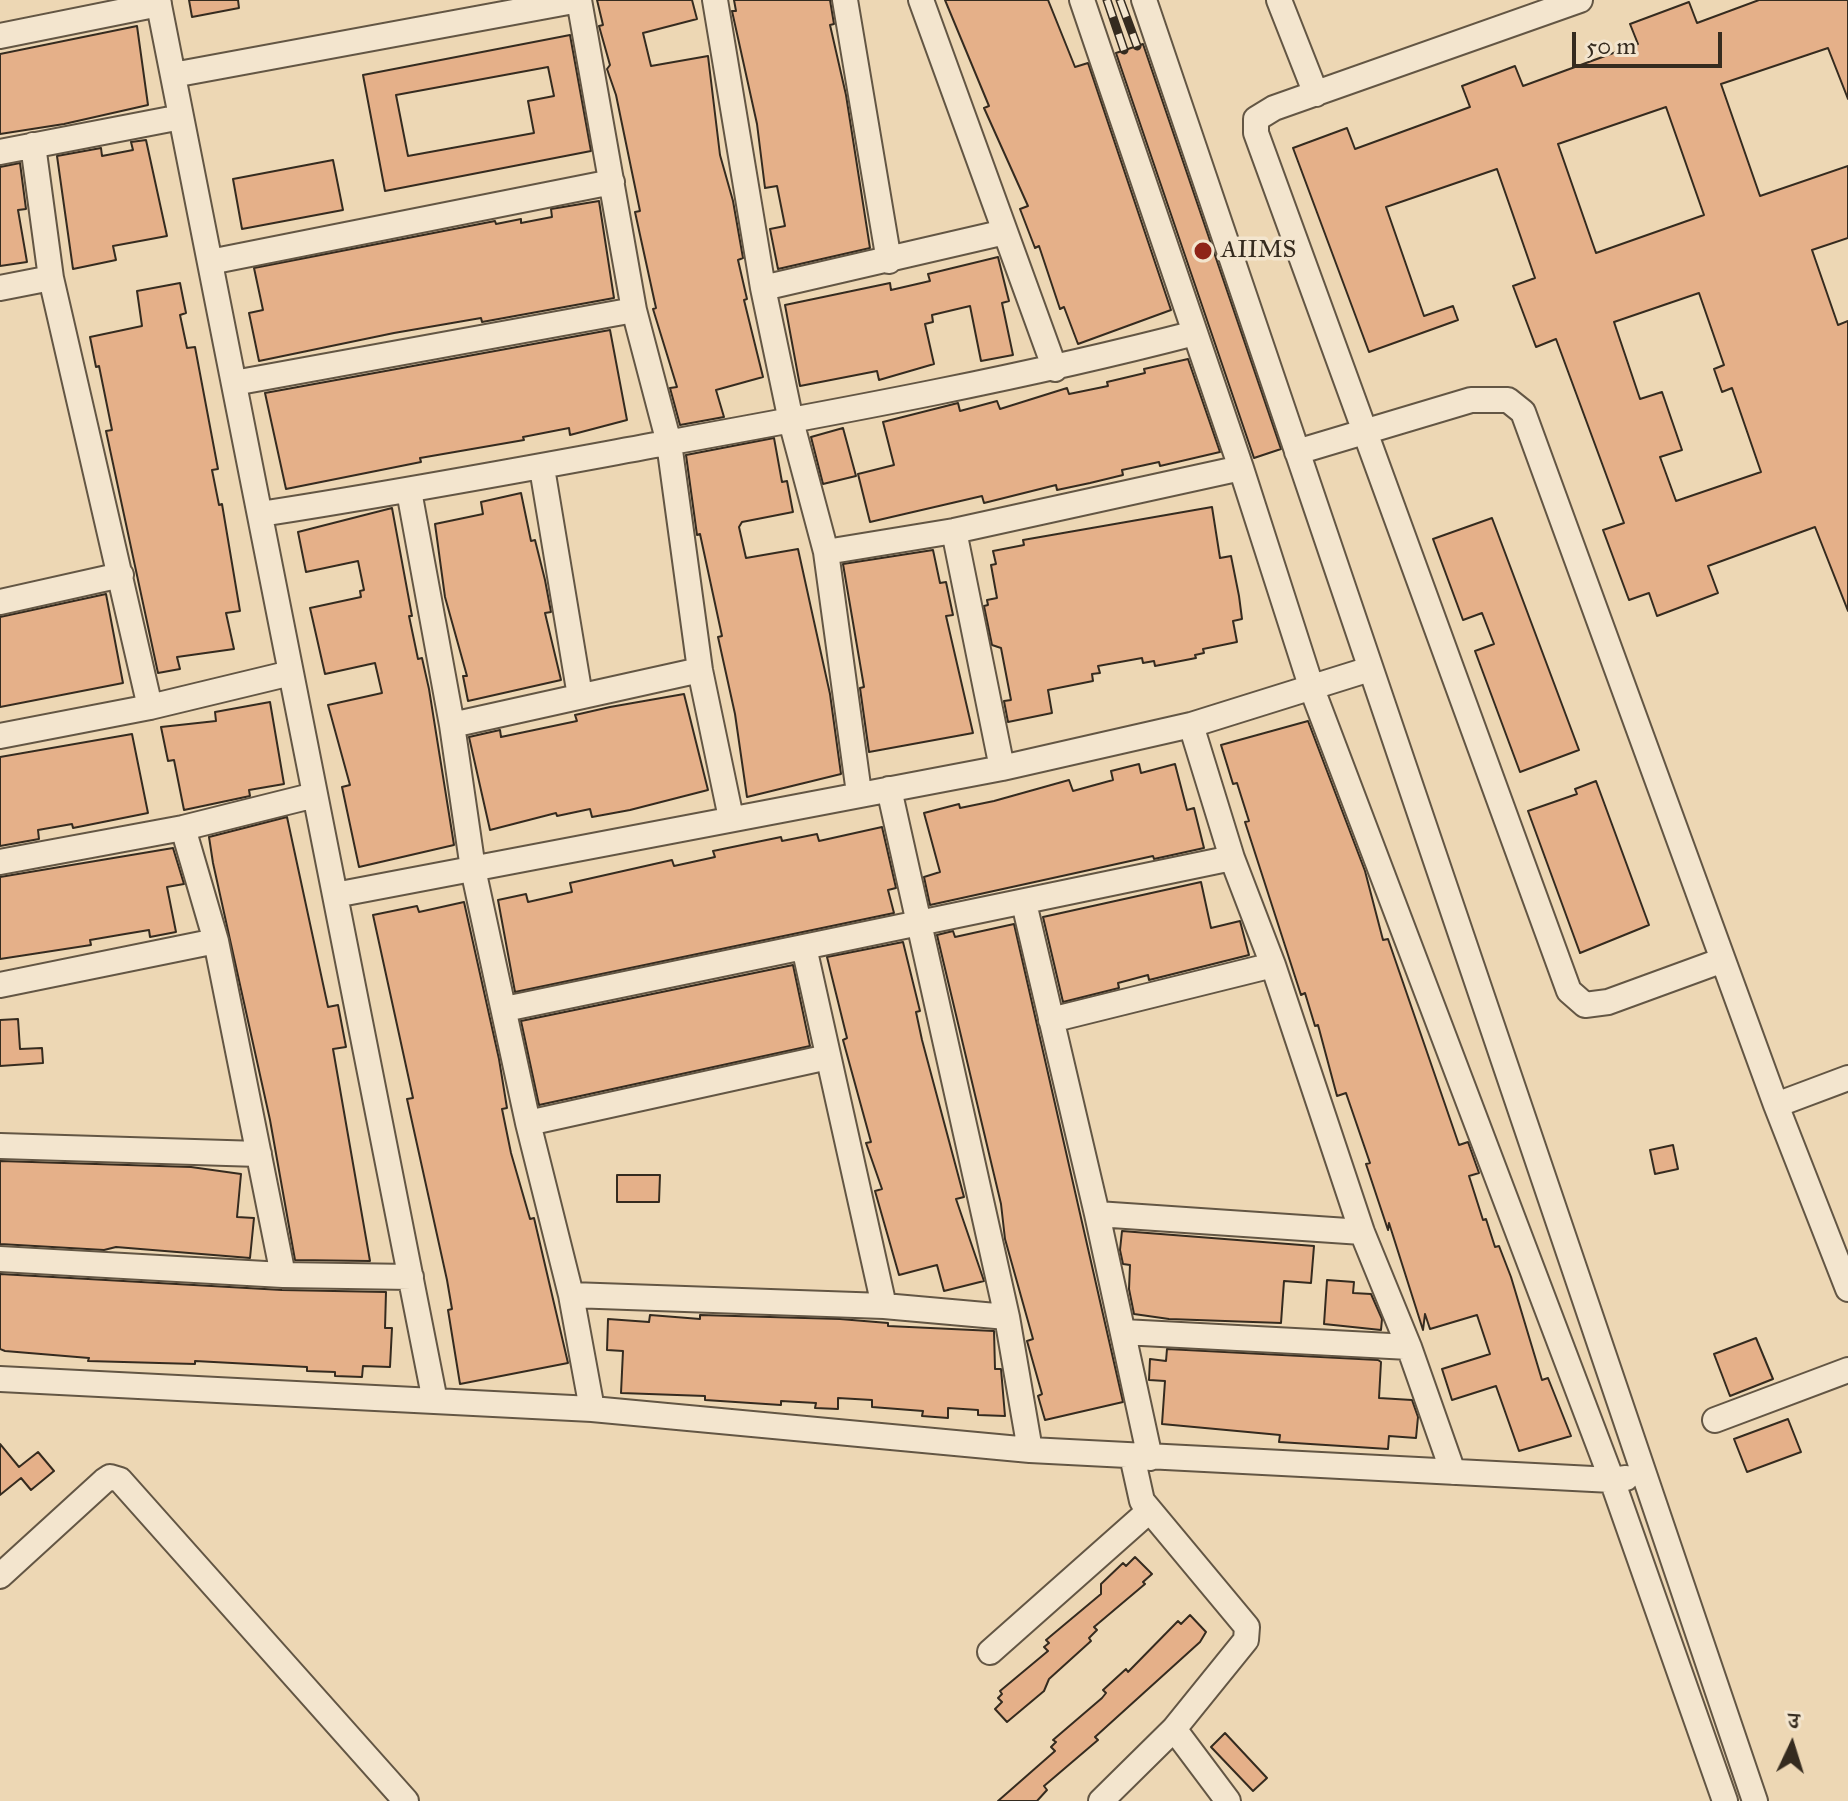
<!DOCTYPE html>
<meta charset="utf-8">
<style>
body{margin:0}
#map{position:relative;width:1848px;height:1801px;overflow:hidden;background:#edd7b4;font-family:"IM FELL Great Primer","Noto Serif Devanagari",serif}
canvas{display:block}
.north{position:absolute;left:1752px;top:1705px;width:80px;height:80px;-webkit-text-stroke:6px #f3e5ce;paint-order:stroke;rotate:4deg;font-size:22px;font-weight:700;line-height:32px;text-align:center;color:#352b1f}
.north::after{content:'';display:block;margin:auto;width:28px;height:36px;background:#352b1f;clip-path:polygon(50% 0,100% 100%,50% 72%,0 100%)}
.scale{position:absolute;left:1572px;top:32px;width:150px;height:36px;box-sizing:border-box;border:4px solid #352b1f;border-top:0;padding-left:10px;font-size:24px;line-height:28px;white-space:nowrap;color:#352b1f;-webkit-text-stroke:6px #f3e5ce;paint-order:stroke}
</style>
<div id="map">
<canvas width="1848" height="1801"></canvas>
<div class="north">उ</div>
<div class="scale">50 m</div>
</div>
<script>
const ctx = document.querySelector('canvas').getContext('2d');
ctx.lineJoin = 'round';
function paint(path, color) {
  ctx.fillStyle = color;
  ctx.fill(path, 'evenodd');
}
function strokePath(path, color, width, dash) {
  ctx.strokeStyle = color;
  ctx.lineWidth = width;
  ctx.lineCap = dash ? 'butt' : 'round';
  ctx.setLineDash(dash || []);
  ctx.stroke(path);
}
function label(font, color, halo, rows, align = 'center') {
  ctx.font = font + ' "IM FELL Great Primer",serif';
  ctx.lineWidth = 7;
  ctx.setLineDash([]);
  ctx.textBaseline = 'middle';
  ctx.strokeStyle = halo;
  ctx.fillStyle = color;
  for (const [text, x, y, turn = 0] of rows) {
    ctx.save();
    ctx.translate(x, y);
    ctx.rotate((+turn || 0) * Math.PI / 180);
    ctx.textAlign = isNaN(turn) ? turn : align;
    if (halo) ctx.strokeText(text, 0, 0);
    ctx.fillText(text, 0, 0);
    ctx.restore();
  }
}
const building = new Path2D(`
 M189,0h49l1,8 -47,9z
 M597,0h95l5,19 -54,14 8,33 57,-10 12,99 13,46 10,57 -5,2 9,39 -3,1 19,77 -47,13 8,27 -44,8 -10,-37 7,-1 -24,-78 3,-1 -21,-96 5,-1 -24,-116 -9,-26 3,-4 -11,-39 4,-1z
 M734,0h96l4,24 -4,1 16,70 24,153 -92,21 -8,-40 15,-3 -8,-40 -12,2 -8,-64 -25,-113h4z
 M945,0h103l27,67 13,-4 83,247 -93,34 -14,-37 -4,2 -21,-63 -4,2 -15,-39 8,-3 -44,-98 5,-2z
 M1759,0h89v99l-20,-51 -107,36 39,112 88,-30v72l-36,12 26,75 10,-4v290l-33,-84 -107,39 10,27 -61,23 -8,-23 -20,7 -26,-70 21,-7 -68,-184 -20,8 -23,-61 22,-8 -38,-109 -111,38 38,109 29,-10 5,14 -89,32 -76,-204 54,-20 8,21 115,-42 -8,-21 53,-20 8,20 115,-42 -8,-20 59,-22 8,21zM1666,107l38,108 -108,38 -38,-109zM1699,293l25,72 -10,4 8,23 10,-4 29,84 -85,29 -16,-44 22,-7 -20,-58 -22,7 -26,-77z
 M137,26l11,79 -84,19 -64,10v-80z
 M570,35l21,116 -206,40 -22,-116zM548,67l6,29 -26,5 6,32 -126,23 -12,-61z
 M1143,44l138,405 -27,9 -138,-405z
 M146,140l21,96 -54,10 3,14 -43,9 -16,-113 44,-8 1,8 31,-6 -2,-8z
 M333,160l10,50 -101,19 -9,-50z
 M20,163l6,46 -8,1 9,52 -27,4v-99z
 M599,201l15,97 -132,24 -1,-4 -87,15 -135,28 -10,-48 14,-3 -9,-42 241,-47 1,3 25,-5v4l31,-6 -1,-8z
 M998,257l11,44 -7,2 11,52 -32,6 -11,-55 -38,9 1,7 -8,2 9,40 -55,16 -2,-9 -77,15 -15,-81 105,-22 1,7 39,-9 -2,-7z
 M180,283l6,30 -6,2 7,33 8,-1 23,122 -6,1 7,35 3,-1 18,107 -14,2 8,36 -57,8 3,12 -22,4 -52,-242 6,-1 -13,-64 -3,1 -6,-30 52,-11 -5,-35z
 M610,330l17,90 -57,15 -1,-7 -46,9 1,3 -104,18 1,4 -135,27 -21,-96z
 M1188,359l32,93 -60,14 -1,-4 -37,8 1,5 -33,8 -33,7 -1,-5 -72,18 -2,-7 -112,26 -12,-48 36,-9 -11,-43 75,-19 2,8 37,-10 3,8 67,-21 2,6 39,-8 -1,-4 38,-9 -1,-4z
 M843,428l13,48 -33,8 -12,-47z
 M774,438l8,44 5,-1 6,31 -51,10 -3,5 7,31 52,-9 32,145 11,80 -94,23 -12,-83 -17,-77 4,-1 -22,-102 -3,1 -11,-80z
 M521,493l10,48 4,-1 10,40 6,32 -6,1 16,67 -93,21 -5,-25h4l-22,-79 -10,-73 48,-10 -2,-12z
 M1212,507l8,51 11,-2 8,40 3,23 -9,2 4,21 -34,7 1,4 -9,2 1,3 -41,8 -1,-5 -11,2 -1,-5 -44,8 2,7 -8,1 1,7 -45,9 4,23 -44,9 -4,-21 7,-1 -10,-52 -9,-3 -8,-39 4,-1 -1,-5 10,-2 -6,-33 5,-1 -3,-13 31,-6 -1,-5z
 M392,508l20,108h-3l9,43 4,-1 7,31 25,156 -95,22 -17,-80 8,-2 -22,-80 54,-12 -7,-30 -50,11 -15,-66 51,-11 -1,-6 4,-1 -6,-29 -52,11 -8,-40z
 M1492,518l87,232 -59,22 -45,-121 19,-7 -12,-31 -19,7 -30,-81z
 M933,550l7,33 6,-1 7,33 -7,1 27,117 -104,19 -9,-64 4,-1 -21,-123z
 M106,594l17,89 -123,24v-90z
 M684,694l24,96 -78,20 -38,7 -2,-8 -33,7 -1,-3 -66,17 -21,-93 31,-7 1,7 76,-16 -2,-6 35,-8z
 M270,702l14,82 -35,6 1,6 -66,14 -10,-50 -6,1 -7,-34 55,-6 -1,-9z
 M1308,721l57,150 18,69 5,-1 71,206 9,-3 11,31 -10,3 14,44 3,-1 9,28 4,-1 12,31 31,103 6,-2 23,58 -52,15 -23,-65 -44,14 -10,-31 48,-15 -13,-39 -47,14 -5,-15 -2,16 -34,-107 -1,7 -22,-66 4,-1 -24,-70 -9,3 -19,-71 -3,1 -10,-33 -4,2 -56,-173 4,-1 -12,-38 -4,1 -12,-39z
 M132,734l16,79 -75,15 -1,-4 -34,6 1,9 -39,7v-89z
 M1139,764l2,9 34,-9 12,46 7,-2 10,40 -50,11 -1,-3 -223,49 -6,-28 16,-5 -16,-59 35,-9 1,4 34,-7 75,-21 4,11 40,-11 -2,-9z
 M1596,781l53,144 -69,28 -52,-142 49,-17 -2,-5z
 M287,817l41,190 10,-2 8,42 -13,2 37,212 -75,-1 -25,-140 -57,-257 -4,-26z
 M882,827l14,61 -8,2 6,23 -379,79 -17,-92 28,-6 2,8 44,-10 -2,-9 102,-23 2,6 41,-9 -2,-6 68,-14 1,4 35,-7 2,7z
 M173,848l11,36 -17,3 9,45 -26,5 -1,-7 -24,4 -35,6 1,5 -91,14v-82z
 M1201,882l10,46 29,-7 9,34 -100,25 -1,-5 -30,8 1,5 -56,14 -20,-85z
 M464,902l35,157 8,49 -5,1 9,44 19,66 4,-1 34,145 -108,21 -12,-74 4,-1 -5,-29 -40,-181 6,-1 -40,-183 44,-9 2,6z
 M1014,924l109,478 -78,18 -7,-24 4,-2 -15,-53 6,-2 -28,-100 -4,-35 -64,-269 16,-4 2,6z
 M903,942l17,69 -4,1 6,28 42,157 -8,2 28,82 -40,10 -7,-26 -38,10 -24,-84 7,-2 -16,-46 5,-1 -28,-102 4,-2 -20,-81z
 M793,965l17,81 -271,59 -18,-84z
 M18,1019l2,30 22,-1 1,15 -43,3v-46z
 M1673,1145l5,24 -23,5 -5,-24z
 M0,1161l191,6 50,7 -4,43 17,1 -4,40 -134,-11 -12,3 -104,-6z
 M617,1175h43l-1,27h-42z
 M1122,1231l192,15 -3,37 -27,-2 -3,42 -112,-4 -35,-5 -5,-25 1,-24 -7,-1 -3,-14z
 M0,1274l282,16 104,2 -1,36h7l-2,39 -27,-1 -1,11 -27,-1v-4l-28,-1v-4l-112,-6v3l-107,-3 1,-3 -84,-7 -5,-2z
 M1327,1280l27,2 -1,11 18,1 11,25 -1,11 -57,-6z
 M650,1315l50,4v-4l140,4 48,4v3l106,5 1,38h6l4,47 -27,-1v-5l-30,-2v10l-26,-2 1,-5 -51,-4v-7l-34,-2v11l-23,-1 1,-5 -35,-2v4l-76,-5v-4l-84,-3 2,-42 -16,-1 1,-31 41,3z
 M1756,1338l17,41 -43,17 -16,-42z
 M1167,1349l211,11 3,2 -2,36 33,2 6,17 -2,21 -27,-2 -1,13 -31,-2 -78,-5 1,-7 -118,-11 3,-43 -16,-1 1,-21 16,2z
 M1788,1419l13,33 -54,20 -13,-33z
 M0,1444l19,23 19,-15 16,19 -23,19 -10,-12 -21,17z
 M1135,1557l17,17 -9,8 2,2 -51,43 3,3 -8,8 2,3 -42,38 -5,12 -37,31 -12,-13 7,-7 -4,-4 4,-4 -2,-3 48,-40 -4,-4 5,-4 -3,-3 55,-46v-10l22,-21 3,3z
 M1190,1615l16,17 -6,10 -105,95 3,3 -54,46 3,4 -10,11h-39l57,-50 -4,-4 5,-5 -3,-2 49,-42 4,-5 -3,-3 23,-21 2,3 50,-51 3,3z
 M1225,1733l42,45 -14,13 -42,-44z`);
paint(building, '#e5b089');
strokePath(building, '#352b1f', 2);
const minor = new Path2D(`
 M158,0l277,1401
 M579,0l55,310 35,133 31,227 31,148
 M715,0l48,288 28,133 35,131 33,241
 M845,0l44,261
 M921,0l134,369
 M1082,0l159,468 71,221 300,791 113,321
 M1144,0l611,1801
 M1279,0l37,94
 M1580,0l-306,108 -18,11v14l313,858 16,14 23,-3 115,-42
 M0,36l159,-32
 M173,75l406,-75
 M33,145l18,133 99,429
 M0,152l181,-35
 M210,262l402,-80
 M0,288l51,-10
 M763,288l242,-56
 M234,383l400,-73
 M1297,452l174,-52h37l15,12 253,693 72,184
 M542,468l38,228
 M409,491l43,234 21,144 55,254 43,172 21,114
 M260,514c138,-21 275,-47 412,-72 176,-32 350,-64 523,-109
 M954,531l48,237
 M826,552l128,-21 287,-63
 M0,602l121,-27
 M452,725l248,-55
 M1191,725l41,133 41,107 89,267 47,115 44,125
 M0,736l150,-29 141,-34
 M889,789l118,528 23,133
 M183,828l33,113 67,334
 M0,862l183,-34 132,-33
 M335,895l667,-127 189,-43 179,-56
 M1024,903l73,311 53,244
 M804,947l80,359
 M0,985l216,-44
 M505,1009l727,-151
 M1051,1020l222,-55
 M1776,1105l72,-27
 M528,1123l300,-66
 M0,1146l259,8
 M1097,1214l265,18
 M0,1259l283,16 128,2
 M571,1295l313,11 123,11
 M1123,1332l286,15
 M0,1379l592,30 438,41 582,30 14,-2
 M1715,1420l133,-50
 M0,1576l104,-95 6,-4 10,3 286,321
 M990,1652l159,-141
 M1174,1729l54,72
 M1101,1801l73,-72 72,-89 1,-13 -105,-126 -10,-45`);
strokePath(minor, '#635644', 28);
strokePath(minor, '#f3e5ce', 24);
const rail = new Path2D(`
 M1107,0l17,50
 M1120,0l17,46`);
strokePath(rail, '#352b1f', 9);
strokePath(rail, '#f3e5ce', 6, [18]);
for (const [x, y, r, color] of [
 [1203,251,10,"#8f2418"]
]) {
  const dot = new Path2D();
  dot.arc(x, y, r, 0, 2 * Math.PI);
  ctx.fillStyle = color;
  ctx.fill(dot);
  strokePath(dot, '#f3e5ce', 3);
}
label('24px', '#352b1f', '#f3e5ce', [
 ["AIIMS",1221,251]
], 'left');
</script>
